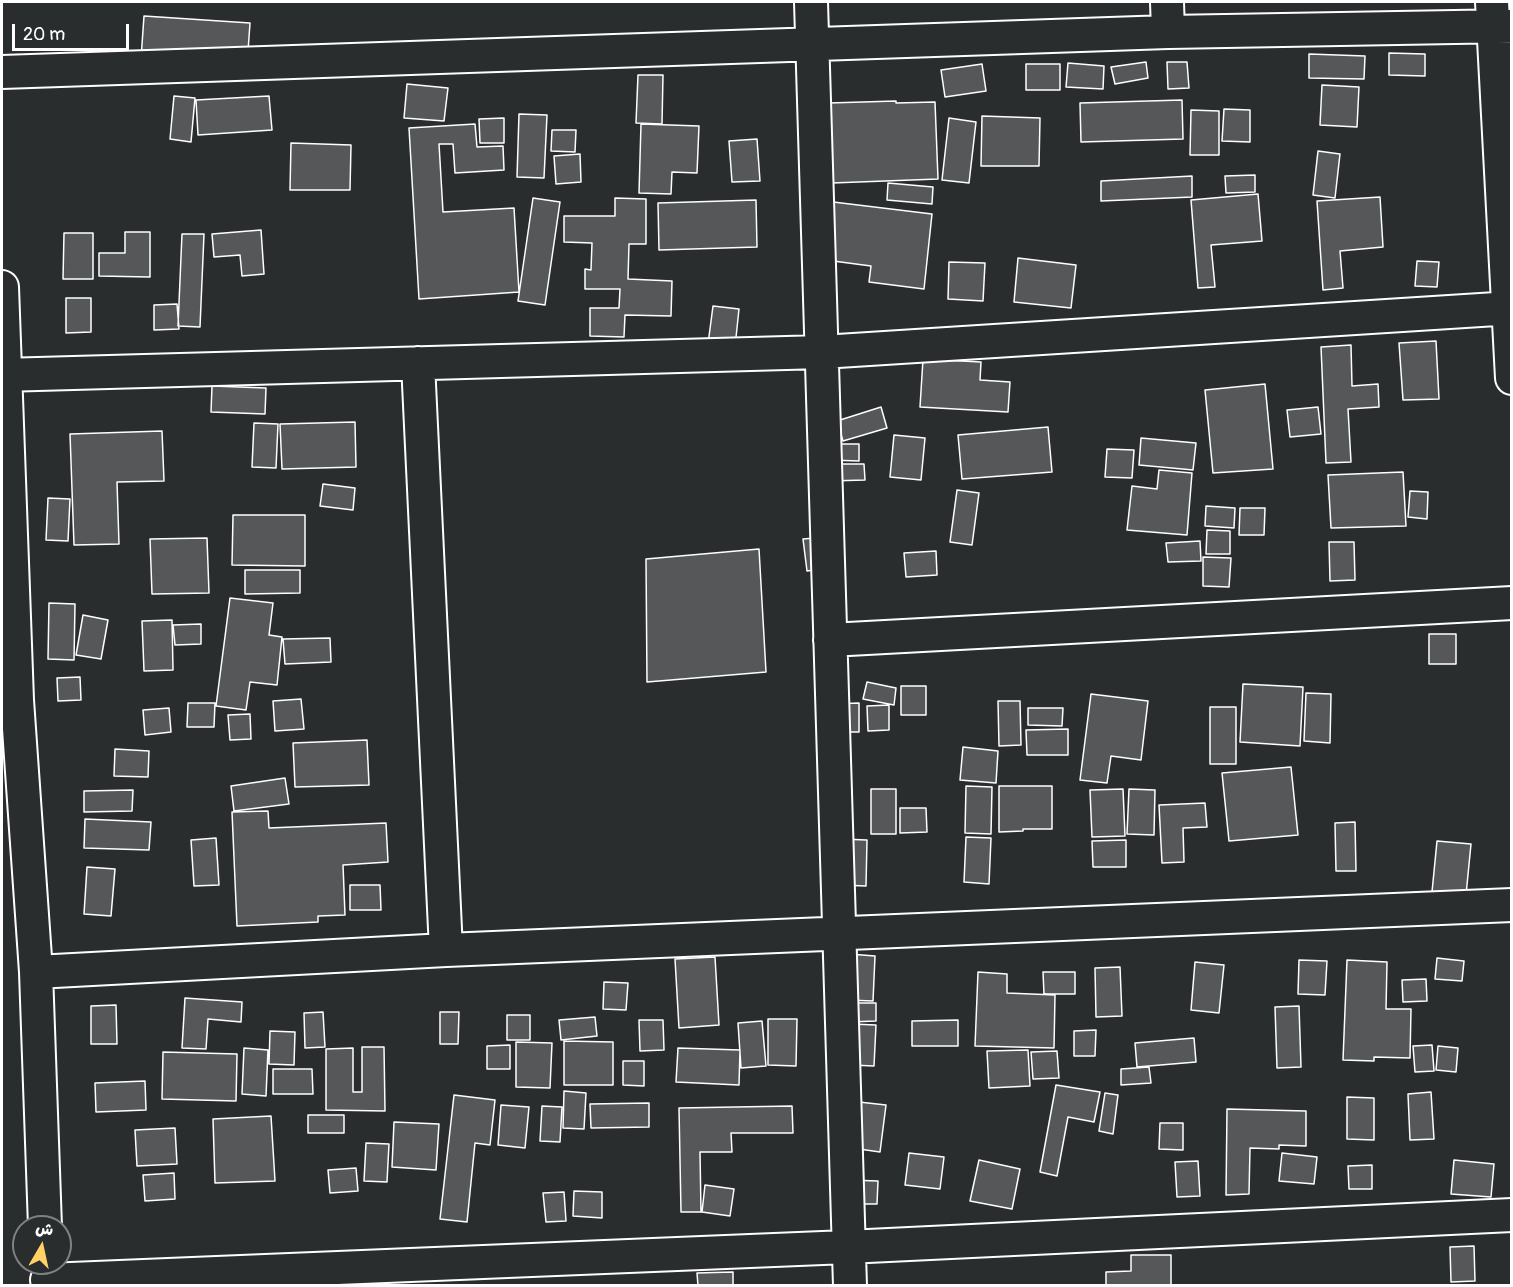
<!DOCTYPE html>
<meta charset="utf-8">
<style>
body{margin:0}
#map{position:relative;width:1513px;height:1287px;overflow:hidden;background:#2a2d2e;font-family:Pangolin,"Playpen Sans Arabic",sans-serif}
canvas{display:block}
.frame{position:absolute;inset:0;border:3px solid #fff;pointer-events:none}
.north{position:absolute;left:12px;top:1215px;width:60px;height:60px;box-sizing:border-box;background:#2a2d2e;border:2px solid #7f8182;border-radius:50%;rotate:9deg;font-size:16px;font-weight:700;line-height:24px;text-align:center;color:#fff}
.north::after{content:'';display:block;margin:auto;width:21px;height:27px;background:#ffd166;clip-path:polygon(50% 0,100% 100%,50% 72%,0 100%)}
.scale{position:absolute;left:12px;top:24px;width:117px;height:27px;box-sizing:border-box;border:3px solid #fff;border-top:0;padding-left:8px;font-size:18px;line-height:21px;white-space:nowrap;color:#fff;-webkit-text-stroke:4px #2a2d2e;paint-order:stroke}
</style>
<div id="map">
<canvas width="1513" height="1287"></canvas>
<div class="frame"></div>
<div class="north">ش</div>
<div class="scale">20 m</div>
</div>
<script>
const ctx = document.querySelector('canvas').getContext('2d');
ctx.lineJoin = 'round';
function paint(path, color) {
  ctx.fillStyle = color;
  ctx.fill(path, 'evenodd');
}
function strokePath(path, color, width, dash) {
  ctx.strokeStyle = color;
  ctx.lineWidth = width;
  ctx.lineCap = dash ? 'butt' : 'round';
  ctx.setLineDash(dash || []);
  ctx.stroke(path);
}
const building = new Path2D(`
 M144,16l106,7 -4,57 -106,-7z
 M1389,53l36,1v22l-36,-1z
 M1309,54l56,2 -1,23 -55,-1z
 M1146,62l2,16 -33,6 -4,-17z
 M1167,62h20l2,26 -21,1z
 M1068,63l36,3 -1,23 -37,-2z
 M982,64l4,27 -41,6 -4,-27z
 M1026,64h34v26h-34z
 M638,75h25l-1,49 -26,-1z
 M407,84l41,4 -4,33 -40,-3z
 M1322,85l37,2 -2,40 -37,-2z
 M174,96l21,2 -4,44 -21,-3z
 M269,96l3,34 -74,5 -2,-35z
 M1182,100l1,39 -102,3 -1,-39z
 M896,101v2l39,-1 3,77 -106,4 -3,-80z
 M1224,109l26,1v32l-28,-1z
 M1191,110l28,1v44h-29z
 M519,114l28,1 -3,63 -27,-1z
 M982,116l58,2 -1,48h-58z
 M504,118v25h-24l-1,-24z
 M949,118l27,4 -7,61 -27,-3z
 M475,124l2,23 26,-1 1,24 -49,3 -2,-29h-14l4,68 71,-4 5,84 -100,7 -10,-171z
 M641,124l58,2 -2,47 -25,-1 -1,22 -32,-1z
 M552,130h24l-1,22 -24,-1z
 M757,139l3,42 -28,1 -3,-41z
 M291,143l60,2 -1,45h-60z
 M1318,151l22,3 -5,44 -22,-3z
 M580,154l1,28 -25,2 -2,-28z
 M1255,175v17l-29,1 -1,-17z
 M1192,176v21l-91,4v-20z
 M888,183l45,4 -1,17 -45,-4z
 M1258,194l4,47 -51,4 4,42 -17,1 -7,-88z
 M1380,197l3,50 -43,4 3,37 -20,2 -6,-89z
 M533,198l27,4 -15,103 -27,-4z
 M615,198l31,1v45h-17l-1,35 44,2 -1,35 -46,-1 -1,22 -34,-1v-28h29l1,-19h-35v-20l6,1 1,-27 -28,-1v-26h51z
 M756,200l1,47 -98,3 -1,-47z
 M825,201l107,13 -8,75 -55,-7 2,-16 -53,-7z
 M261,230l3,44 -22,2 -2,-21 -26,2 -2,-23z
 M125,232h25v45l-51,-1v-23h26z
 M64,233h29v46h-30z
 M182,234h22l-4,93 -22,-1z
 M1018,258l58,7 -5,43 -57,-6z
 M1417,261l22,1 -2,25 -22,-1z
 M949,262l36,1 -2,38 -35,-2z
 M66,298h25v34l-25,1z
 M177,304l2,25 -25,1v-25z
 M713,306l26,3 -4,38 -27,-3z
 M1436,341l3,58 -36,1 -4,-57z
 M1351,345l1,41 26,-2 1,23 -31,2 3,53 -25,1 -5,-116z
 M923,359l58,3 -1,18 30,2 -2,30 -88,-5z
 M1265,384l8,85 -60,4 -8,-83z
 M212,386l54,2 -1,26 -54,-2z
 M881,407l6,21 -44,13 -6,-20z
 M1318,407l3,27 -31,3 -3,-27z
 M355,422l1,45 -74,2 -2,-45z
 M254,423l24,1 -2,44 -24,-1z
 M1048,427l4,45 -90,7 -4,-44z
 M162,431l2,50 -47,1 2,62 -45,1 -4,-111z
 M894,435l31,3 -4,42 -31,-3z
 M1141,438l55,5 -3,27 -54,-5z
 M829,444h30v17l-30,-1z
 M1107,449l27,1 -2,28 -27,-1z
 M831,464h33l1,16 -35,1z
 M1159,470l33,3 -5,62 -60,-5 5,-44 25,3z
 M1403,472l3,54 -75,2 -3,-53z
 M323,484l32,4 -2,22 -33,-4z
 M957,490l22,3 -7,52 -22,-3z
 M1410,491l18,1 -1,27 -19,-2z
 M48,498l22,1 -2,42 -22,-1z
 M1206,506l29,2 -1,20 -29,-2z
 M1240,508h25l-1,27h-25z
 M233,515h72v51l-73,-1z
 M1207,530l23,1v23h-24z
 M827,537l2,31 -22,3 -4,-32z
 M207,538l2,55 -57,1 -2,-55z
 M1200,541l1,20 -33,1 -2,-19z
 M1329,542h25l1,38 -25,1z
 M759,549l7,123 -119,10 -1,-123z
 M936,551l1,24 -31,2 -2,-24z
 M1203,557l28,1 -2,29 -26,-1z
 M245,570h55v23l-55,1z
 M230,598l43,5 -4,32 13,2 -5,48 -27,-3 -4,28 -30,-4z
 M49,603l26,1 -1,56 -26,-1z
 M83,615l25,5 -7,39 -25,-4z
 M172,620l1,50 -29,1 -2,-50z
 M201,624v20l-26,1 -2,-20z
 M1429,634h27v30h-27z
 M330,638l1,24 -46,2 -2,-25z
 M80,677l1,23 -23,1 -1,-23z
 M867,682l29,6 -2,17 -31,-6z
 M1243,684l60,3 -3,59 -60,-4z
 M901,686h25v29h-25z
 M1306,693l25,1 -1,49 -26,-2z
 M1091,694l57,7 -7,59 -30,-4 -4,27 -27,-3z
 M301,699l3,30 -29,2 -2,-30z
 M998,701h22l1,44 -22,1z
 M188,703h27l-1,24h-27z
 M859,703v29h-27v-28z
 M889,705v25l-21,1 -1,-25z
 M1210,707h26v57h-26z
 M169,708l2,24 -26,3 -2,-25z
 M1028,708h35l-1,18 -34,-1z
 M250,714l1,25 -21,1 -2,-25z
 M1068,729v26h-41l-1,-25z
 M367,740l2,45 -74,2 -2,-44z
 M963,747l35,4 -2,32 -36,-3z
 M115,749l34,2 -1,26 -34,-1z
 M1291,767l7,68 -69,6 -7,-68z
 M285,778l4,26 -55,7 -3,-25z
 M966,786l26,1 -1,47 -26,-1z
 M999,786h53v43h-29v2l-24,1z
 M871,789h25v45h-25z
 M1123,789l2,47 -33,1 -2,-47z
 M1129,789l26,1 -1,45 -27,-1z
 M133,790l-1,21 -48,1v-21z
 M1205,803l2,24 -24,1 1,34 -22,1 -3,-58z
 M900,808h26l1,24 -27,1z
 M268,811l1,17 117,-5 2,39 -45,3 2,50 -27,1v6l-81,4 -5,-114z
 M85,819l66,3 -2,28 -65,-2z
 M1355,822l1,49h-20l-1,-48z
 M966,837l25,1 -2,46 -25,-2z
 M216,838l3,47 -25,1 -3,-46z
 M841,839l26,1 -1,46 -26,-1z
 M1126,840v27h-33l-1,-26z
 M1437,841l34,3 -5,51 -34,-3z
 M87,867l28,2 -4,47 -27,-2z
 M350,885h30l1,25h-31z
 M849,954l26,2 -2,45 -27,-1z
 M715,957l4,68 -40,3 -4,-69z
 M1437,958l27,3 -2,20 -27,-2z
 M1299,960l28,1 -2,34 -27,-1z
 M1347,960l40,2 -1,47h25l-1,49 -36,-1v4l-31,-1z
 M1195,962l29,3 -5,48 -28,-3z
 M1120,967l2,49 -26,1 -1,-49z
 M978,972l29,2v19l48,2 -1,53 -79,-2z
 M1043,972h32v22h-31z
 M1426,979l1,22 -24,1 -1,-22z
 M604,982l24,1 -2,27 -23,-1z
 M185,998l57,4 -1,20 -33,-3 -2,30 -24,-1z
 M849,1003h27v18l-27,1z
 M116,1005l1,39h-26v-38z
 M1299,1006l2,61 -24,1 -2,-61z
 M323,1012l2,35 -20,1 -1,-35z
 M440,1012h19l-1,32h-18z
 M507,1015h23v25h-23z
 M595,1017l2,19 -36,4 -2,-20z
 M768,1019h29l-1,47 -28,-1z
 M639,1020h24l1,30 -24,1z
 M958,1020v26h-46v-25z
 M762,1021l4,45 -25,2 -3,-45z
 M852,1024l24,1 -2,41 -23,-1z
 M1096,1030l-1,26h-21v-25z
 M270,1031l25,1 -1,33 -25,-1z
 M1194,1038l2,24 -59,5 -2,-24z
 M564,1041l49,1v43h-49z
 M516,1042l36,1 -2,45 -34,-1z
 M510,1045v24h-23v-23z
 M1432,1045l2,26 -19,1 -2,-26z
 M1438,1046l20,2 -2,24 -20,-2z
 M362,1047h22l1,64 -59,-1v-61l27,-1v44h9z
 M244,1048l24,2 -2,46 -24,-2z
 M678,1048l62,2 -1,35 -63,-3z
 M1028,1050l2,36 -41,2 -2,-37z
 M1057,1051l2,27 -26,1 -2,-27z
 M163,1052l74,2 -1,47 -74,-2z
 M623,1061h21v25l-21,-1z
 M1149,1067l2,16 -30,2v-16z
 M273,1069h39l1,25h-40z
 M145,1081l1,29 -50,2 -1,-29z
 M1056,1085l44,7 -6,30 -26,-5 -11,59 -17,-4z
 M564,1091l22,2 -2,36 -21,-1z
 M1431,1092l3,47 -24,1 -2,-46z
 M1105,1093l13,2 -5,39 -14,-3z
 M454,1095l41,5 -5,45 -15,-2 -8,79 -27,-3z
 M1347,1097l27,1v42l-27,-1z
 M850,1101l36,4 -6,47 -35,-5z
 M649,1103v24l-58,1 -1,-24z
 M501,1105l28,2 -4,41 -27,-3z
 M542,1106l20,1 -2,35 -20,-1z
 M792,1106l1,27h-62l1,19h-32l1,60h-20l-2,-104z
 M1227,1109l79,2v35l-27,-1v4l-29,-1 -1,46 -23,1z
 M308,1115h36v18h-36z
 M271,1116l4,65 -60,2 -2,-64z
 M394,1122l45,2 -3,46 -44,-3z
 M1160,1123h23v27l-24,-1z
 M175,1128l2,36 -40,2 -2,-36z
 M366,1143l23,1 -2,38 -23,-1z
 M909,1153l35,4 -4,32 -35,-4z
 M1282,1153l35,4 -3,27 -35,-3z
 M979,1160l41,9 -8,40 -42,-8z
 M1454,1160l40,4 -3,33 -40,-3z
 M1198,1161l2,35 -23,1 -2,-35z
 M1372,1165v24h-23l-1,-23z
 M356,1168l2,23 -28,2 -2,-23z
 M174,1173l1,26 -30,2 -2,-26z
 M849,1180l29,1 -1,23h-29z
 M705,1185l29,4 -4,27 -28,-4z
 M574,1191l28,1v26l-29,-2z
 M564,1192l2,29 -20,1 -3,-29z
 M1474,1246l1,35 -24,1 -1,-35z
 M1131,1255h40v31h-65v-14l25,-1z
 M733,1272v14h-35l-1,-13z`);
paint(building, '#555758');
strokePath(building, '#fff', 1.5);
const minor = new Path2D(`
 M811,2l39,1284
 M1167,2l1,30
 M1492,2l20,376
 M2,72l1166,-40 344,-6
 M2,287l15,413 19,272 9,255
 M418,363l28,587
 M2,375l820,-23 690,-44
 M830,640l682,-37
 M36,972l410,-22 1066,-45
 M47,1280l800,-33 665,-32`);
strokePath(minor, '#fff', 36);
strokePath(minor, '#2a2d2e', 32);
</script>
